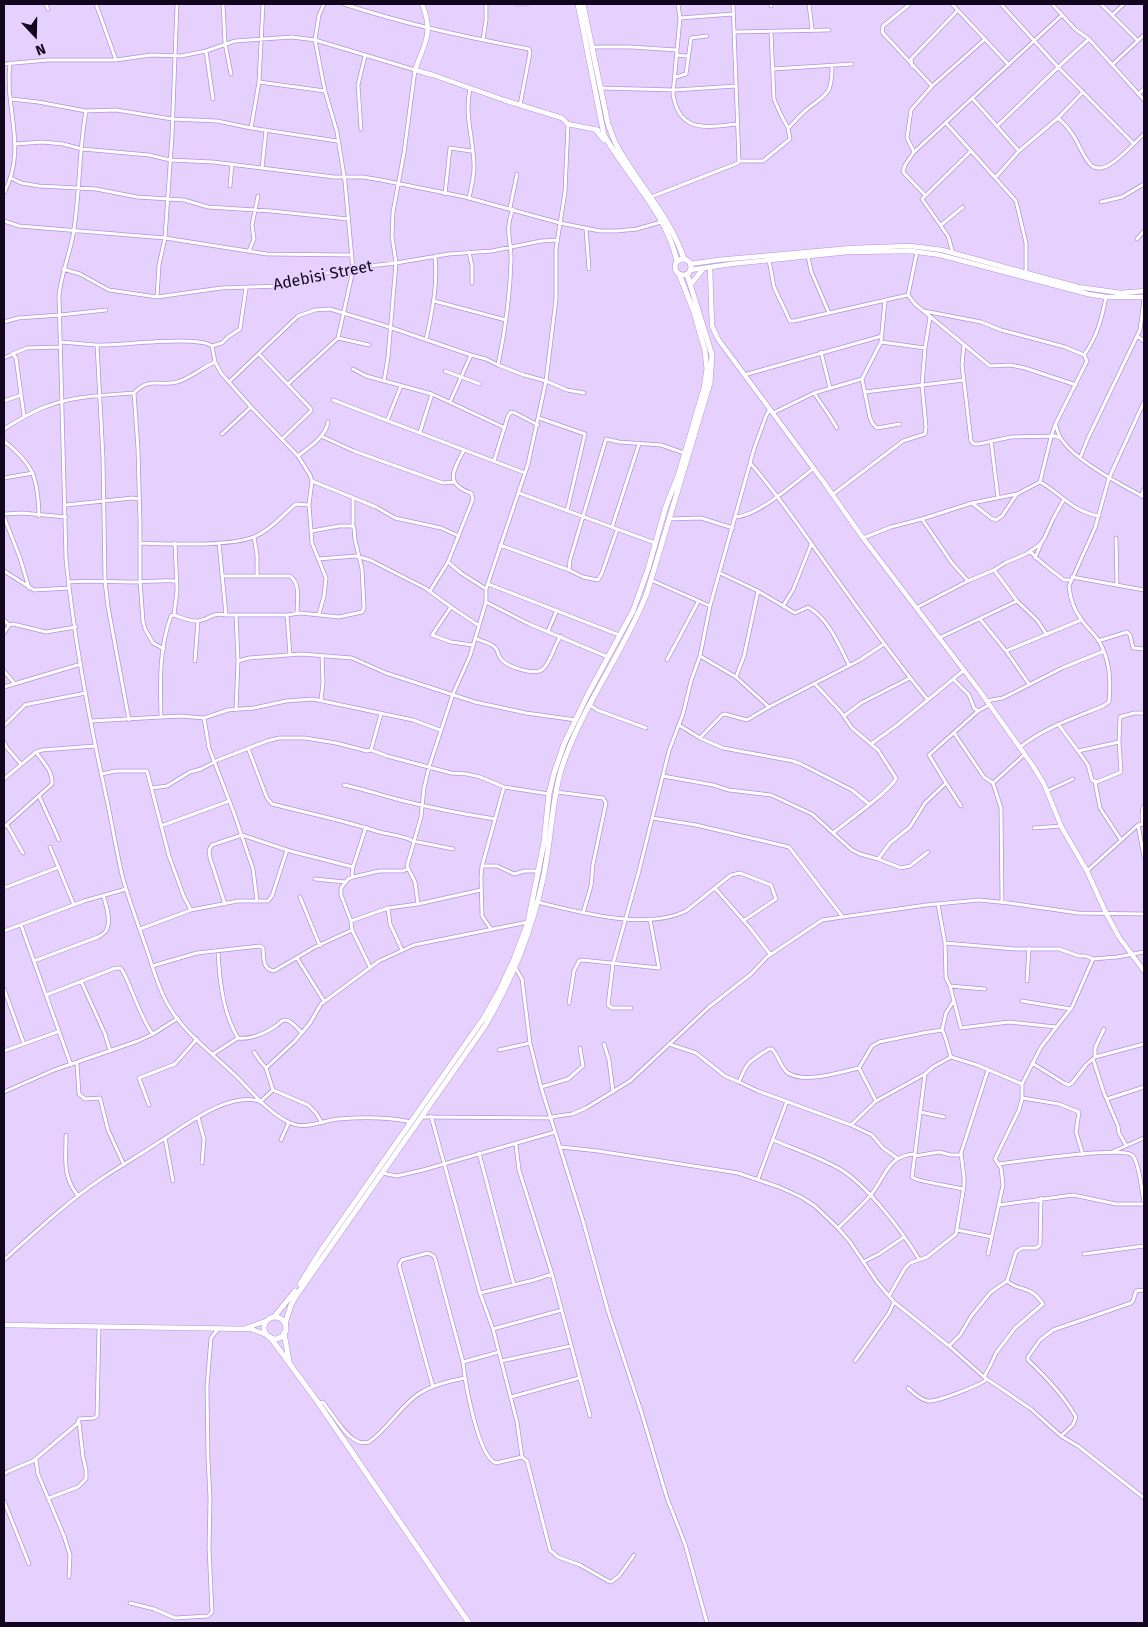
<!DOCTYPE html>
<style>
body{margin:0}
#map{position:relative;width:1148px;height:1627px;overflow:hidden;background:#e6d1fe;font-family:"Fira Sans",sans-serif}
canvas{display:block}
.frame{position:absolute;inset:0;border:5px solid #12051e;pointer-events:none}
.north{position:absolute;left:10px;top:10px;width:50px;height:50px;-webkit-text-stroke:4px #e6d1fe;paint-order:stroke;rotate:159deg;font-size:14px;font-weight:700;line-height:20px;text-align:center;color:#12051e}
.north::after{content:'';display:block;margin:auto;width:18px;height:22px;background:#12051e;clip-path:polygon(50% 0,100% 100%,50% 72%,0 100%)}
</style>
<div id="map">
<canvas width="1148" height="1627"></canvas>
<div class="frame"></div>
<div class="north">N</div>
</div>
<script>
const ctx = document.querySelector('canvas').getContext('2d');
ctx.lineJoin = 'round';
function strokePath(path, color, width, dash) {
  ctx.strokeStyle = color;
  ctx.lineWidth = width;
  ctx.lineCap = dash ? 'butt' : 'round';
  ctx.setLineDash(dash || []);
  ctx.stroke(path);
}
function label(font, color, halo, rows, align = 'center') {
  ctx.font = font + ' "Fira Sans",sans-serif';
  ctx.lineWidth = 4;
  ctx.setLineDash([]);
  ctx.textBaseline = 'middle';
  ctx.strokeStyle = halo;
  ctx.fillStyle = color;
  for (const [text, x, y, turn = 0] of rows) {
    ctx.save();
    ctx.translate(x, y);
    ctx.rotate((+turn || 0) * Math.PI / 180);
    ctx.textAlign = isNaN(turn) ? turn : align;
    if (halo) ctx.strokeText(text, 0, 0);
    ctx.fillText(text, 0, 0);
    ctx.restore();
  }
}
const street = new Path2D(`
 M46,4l2,5
 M96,4l20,56
 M223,4l2,39 6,31
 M344,4c60,20 122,33 185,45l1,4 -10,52
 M516,4h11
 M678,4l2,14 -7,76c6,40 34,33 65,30
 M771,4v2
 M809,4l3,25
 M910,4l-27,22 -1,6 50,54
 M952,4l57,61
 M1001,4l56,62 76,77
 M1052,4l23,25 14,10 55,61
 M1101,4l37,37
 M1112,15l12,-11
 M680,18l53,-4
 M735,32l94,-2
 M483,40l3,-20v-16
 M592,47h39l46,3
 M206,51l7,48
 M677,55l10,1
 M4,64l44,-4h68l35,-5 30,1 25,-5 29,-10 57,-4 23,3 100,30 -11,83 -11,59 -1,24 4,27 -8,94 -4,24
 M1112,65l32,-30
 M912,66l-1,-7 47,-49
 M773,69l79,-5
 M676,77l10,-3 5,-36 16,-2
 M259,82l66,9
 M601,88l74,2 61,-4
 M1138,94l6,-5
 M972,98l47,53
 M11,99l27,3 48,9 30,-1 56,9 45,2 34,7 86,13
 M86,111c-7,38 -6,79 -12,118 -3,23 -13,44 -15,67l7,263c8,82 24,165 42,246 5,24 9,49 15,74 7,24 16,48 24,71 6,18 11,37 20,53 16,30 47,51 70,74 17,17 30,34 51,45 18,9 34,-2 51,-3 25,-2 48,-2 72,3
 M1058,118c6,5 11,11 15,17 11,16 15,45 39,28 12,-8 22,-20 32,-29
 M946,123l70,78 10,42v30
 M997,126c31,-29 60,-59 92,-87
 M251,128l8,-46 4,-78
 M788,128c6,-5 11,-12 17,-17 21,-18 27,-14 27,-45
 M361,129l-3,-44 7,-29
 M16,144l26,-2 21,2 19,5 67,6 21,5 43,2 121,15h29l18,3 84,17 95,26 40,8h17l20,-2 24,-7
 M914,152l-7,-14 4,-28 21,-24 53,-47
 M739,161h24l27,-22 -2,-11 -7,-13 -7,-16 -3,-67
 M262,168l4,-38
 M11,178l10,5 18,3 57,3 41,8 47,3 24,7 63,4 77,8
 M995,178l24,-27 39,-33 25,-26
 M230,186l2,-22
 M4,193c24,-46 0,-84 6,-130
 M445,194l5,-46 21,3
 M925,195l-22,-23 2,-7 9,-13 148,-137
 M651,197l87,-34 1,-2 -6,-157
 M469,198c2,-10 5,-20 5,-31 0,-27 -10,-51 -4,-78
 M1101,202l21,-5 22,-13
 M510,208l7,-34
 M4,221l15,5 146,12 102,16 84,1
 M941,225l22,-18
 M586,229l3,40
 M1137,239l7,-8
 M249,251l5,-12 -2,-14 6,-29
 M469,252l3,14v17
 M953,253l-5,-17 -26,-37 49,-48
 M808,256l3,15 18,42
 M769,260l5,27 16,34h4l114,-26
 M63,269l17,5 29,16 48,7 64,-9 60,-2 44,-13 21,-1 23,-6 27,-3 53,-9 43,-3 49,-10 17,-1
 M908,295l7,9 75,62 20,-1 15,3 51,17
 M908,295l9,-43
 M157,297l2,-32 6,-27 7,-102 5,-132
 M434,301l72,19
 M885,301l-4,41 -19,37 8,39 3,6 4,4 23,-4
 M924,311l57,11 20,8 64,17 19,8
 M4,322l14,-4 42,-3 46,-5
 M1137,336l7,5
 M338,338l31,7
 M426,340c6,-28 12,-55 9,-84
 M61,342c12,1 24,2 35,3 23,1 100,-10 116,1l3,16 6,11 30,34 47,49 12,19 2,6 -3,24 3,38 14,35 -2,18 -5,18
 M964,344l-2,21 9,76 3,3h5l32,-7 44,-1 5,2
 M97,345l6,113 2,123 3,26 21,113
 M212,346l10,-3 6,-6 12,-8 6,-41
 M925,348l5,-31
 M821,352l9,36
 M12,354l15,-6 34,-1
 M259,354l52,55v2l-29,28
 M4,358l9,-4 3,4 8,58
 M498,365c7,-34 12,-68 13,-103 1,-22 -7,-30 2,-53
 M353,369l13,7 66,18 73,34
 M445,371l35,13
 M744,375l138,-39
 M229,382l69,-66 17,-6 15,-1 53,16 88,30 15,4 12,6 26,10 22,6 21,9 17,3
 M288,384l50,-46 15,-68 -8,-88 -8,-50 -12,-41 -10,-51 4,-25 5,-11
 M865,392l99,-12
 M134,393l4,56 2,74v58l3,40 2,8 8,14 11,6
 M814,393l15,22 8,13
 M333,400l192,73
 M4,401l17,-6
 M450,402l21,-47
 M773,413l41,-20 48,-14
 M539,418l46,16 -18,77
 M387,421l14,-35
 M1056,426c1,4 3,10 6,14 14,21 59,45 82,57
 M4,429c13,-8 27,-17 41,-22 27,-11 60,-12 89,-14 16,-17 25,-6 43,-11 12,-3 26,-15 38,-20
 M420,432l12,-38
 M222,434l29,-27
 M321,436l33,15 89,32 11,-1
 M4,441c30,24 34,37 35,75
 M991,441l7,56
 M464,450c-10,20 -21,33 7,43l2,6 -25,63 13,11 25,16
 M298,456c11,-9 28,-19 30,-34
 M1080,458l8,-20 52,-108 4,-30
 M494,461l14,-45 3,-4 4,1 23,12
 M751,464c22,25 41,52 60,79 38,53 76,107 117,157
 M4,478l29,-5
 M312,481l64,26 19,11 46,10 18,8
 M1040,482l11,-45 4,-12 32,-64 -3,-6c13,-18 18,-37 22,-58
 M519,493l136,50
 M832,495l71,-54 22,-7 1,-7 -4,-42 3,-37 -44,-6
 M1141,496l3,-7
 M353,499v28
 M972,503l19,15 5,2 6,-4 15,-22
 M66,505l66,-7 7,1
 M4,514l18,-1 44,4
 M4,517l16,41 9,30
 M736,517c23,-2 59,-34 78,-49
 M670,519l31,-1 32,10
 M922,519l30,44 16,18
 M612,527l27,-83
 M254,537l3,18v21
 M863,538l28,-11 31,-8 50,-16 45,-9 23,-12c22,12 31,29 59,34
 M1116,538l1,47
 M140,543c29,1 92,4 116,-7 16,-7 27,-22 40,-32l13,1
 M219,543l7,72
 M500,545l69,25 14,7 15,3 4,-7 15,-43
 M1030,551c10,12 22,19 34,29h6
 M1035,558l6,-14
 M318,559l38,-3 14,4 55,28 26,19 27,18
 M569,570l1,-10 36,-121 13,3 42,3 23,8
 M994,570l23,31 20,19 10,15
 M4,571l30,19 35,-2
 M720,573l38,18 37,22 13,-6c20,11 31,38 41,58
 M222,576h68c11,8 7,25 7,37
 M1072,577l72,13
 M651,580l59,26
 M68,582c22,-2 42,0 64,0 15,0 28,-2 43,-1
 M488,584l131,51
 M430,591l18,-29
 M486,602l43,22 79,33
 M783,606l10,-16 18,-45
 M451,607l-19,28 19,7 22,3
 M916,608l52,-27 26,-11 11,-7 21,-9 13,-9 5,-6 9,-20 10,-18
 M174,615c6,2 17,7 24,6 11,-1 13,-9 28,-6h61l13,-2 39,4 23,-5 2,-4 -2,-39 -7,-29 -1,-12 -2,-2h-13l-27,5
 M236,615l2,46 -2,49
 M287,615l3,40
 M980,619l26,32 23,33
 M4,620l5,5 4,-1 33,8 30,-5
 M548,631l9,-21
 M4,633l5,-8
 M475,638c5,3 13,4 18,8 6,3 4,9 8,13 6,8 36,18 43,9 8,-9 10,-23 17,-32
 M939,638l78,-37
 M1098,641l29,-9 3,3 3,13 11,1
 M1006,651l75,-31
 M700,656l36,21 33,30
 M667,660l31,-58
 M195,661l3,-40
 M238,661l11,-3 52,-4 51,4 34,15 89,29 51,11 50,7
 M4,671l11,13
 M736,677l8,-21 14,-65
 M953,679l16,16 5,13 4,3
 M815,684l26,28 11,16 26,22 18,28c-3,11 -52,46 -63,55
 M4,687l77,-23
 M321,700l2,-17 -1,-27
 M986,701l17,-3 59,-30 42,-17
 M590,705l7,5 49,18
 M844,716l17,-13 49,-25
 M161,717c-1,-34 -2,-69 10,-101l3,-1 3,-25 -2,-47
 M204,718l5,30 25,65 19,56 4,32
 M91,721l89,-5 24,2 24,-8 26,-2 32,-7 27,-2 100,21 27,10
 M1058,724l20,27 41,-9 1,-25 14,-4h10
 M679,725l21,13 23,10 70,13 8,3 51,26 17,14
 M4,726l21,-21 4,-1 57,-11
 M954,733l30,44 9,6 8,25 1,94
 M700,738l22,-23 3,-1 22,6 22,-13 91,-47 24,-16
 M4,742l3,6 14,16
 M871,744l25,-18 67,-55
 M248,748l19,50 5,6c35,9 70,16 104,27 12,4 27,4 37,10l40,8
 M1019,748c24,-20 55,-30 84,-42l6,-4c2,-22 1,-42 -10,-61 -5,-8 -13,-14 -18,-22 -7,-9 -11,-22 -12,-33l26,-58 14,-50 35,-76
 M371,750l10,-36
 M1078,751l10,14 4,15 5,2 24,-10 -2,-30
 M101,774l15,-3h31l22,85 15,41 7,13
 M663,776l50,9 16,5 42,5 41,19 40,36 8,4 18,5 23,9 9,-2 18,-14
 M4,779l32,-27 6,-2 53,-4
 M1095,782l5,26 21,32
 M946,783l15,23
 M993,783l31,-28
 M344,785c19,4 37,10 56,15 31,8 63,14 95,19
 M152,788l15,-2 23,-14 11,-3 17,-9 49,-19 12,-3h26l31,5 31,8 4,-1 16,6 64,17 16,1 13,3 24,10 45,7
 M1047,791l26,-12
 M557,792l46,6 3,5 -13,61 -2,22 -8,27
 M39,796l20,44
 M1143,807l-1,9 1,8
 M652,818l44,7 93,22 53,69
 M7,825l16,28
 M1138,825l6,32
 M161,826l68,-25
 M4,827l48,-43c1,-13 -9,-22 -16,-32
 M1034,828l27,-2
 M50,847l24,58
 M878,859l12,-16 20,-16 15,-24 21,-20 -17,-28 49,-44 11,-6
 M482,866h15l17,8 11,-3h13
 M1087,871l51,-46 6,-1
 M353,877l-1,-4 1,-6 13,-40
 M315,879l30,3
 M4,888l55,-21
 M715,888l35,40 20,26
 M300,897l20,49
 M537,902c42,10 109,29 149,9l45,-36 9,-2 31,12 5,14 -33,22
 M225,904l-15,-46 -1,-8 3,-5 30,-10 48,16 63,16
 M418,904l-3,-22 -8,-16 14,-49 3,-29 5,-21 24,-73 17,-38 16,-54v-13l42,-125 18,-83 10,-82v-50l9,-57 3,-68
 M938,904l7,39 1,35 4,8 11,42 48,-6 47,5
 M388,908l2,16 12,26
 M351,921l37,-13 30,-4 63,-14
 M21,925l50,140
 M140,929l51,-19 47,-9h30l4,-5 15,-46
 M491,929l-9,-13 -1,-39 1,-11 22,-79
 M4,931l80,-30 42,-12
 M945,943l70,6h44l20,7h7l7,3
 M218,950c1,28 5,64 20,88 12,2 28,-5 38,-12 3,-2 5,-6 9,-6 6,0 12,8 16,12
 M297,958l27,43
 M34,961l64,-24c3,-2 8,-4 9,-8 4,-10 -1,-25 -4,-34
 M152,966l45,-13 63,-7 3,2c1,10 -1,21 11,23l41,-24 37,-17
 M370,967l-18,-37 -1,-9 -10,-26v-7l7,-9 5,-2 26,-6h24l4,-2
 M515,967l7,12 8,64 11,44 42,134 25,90 33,100 26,87 18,46 22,79
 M81,981l24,53 5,17
 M1027,981l2,-33
 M950,986l35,3
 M4,989l20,55
 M46,995l67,-26c1,-1 6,-1 7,-1 6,2 21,54 33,66
 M1022,1001l49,8
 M953,1002l-7,11 -4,17c4,6 6,19 9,27l26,8 45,19
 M569,1003l5,-32 5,-10 3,-1 77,8 -9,-49
 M631,1008h-19l-4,-3 5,-41 26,-93 30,-120 14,-37 8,-33 9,-25 10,-50 44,-157 12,-33 4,-7
 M604,1044l5,16 4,32
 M669,1044l27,9 29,23 14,6c8,-21 11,-21 30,-33h3c7,7 8,18 16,24 17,11 52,-1 71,-5l13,-22 7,-4 44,-9 19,-3
 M499,1050l31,-7
 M4,1051l53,-19
 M254,1052l6,9 6,7
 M213,1054l25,-16
 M951,1057l-18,10 -8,7 -13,103c5,5 41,9 51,12
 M1095,1057v-9l9,-19
 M1093,1059l11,34 14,33 1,7 7,12
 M1032,1063l32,20 5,2 3,-2 14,-18 9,-8 49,-13
 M77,1064l2,30 6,5 15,-1 8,32 16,35
 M859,1068l17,33
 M739,1082l19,9 93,34 21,10 11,13 14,10
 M541,1087l27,-8 15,-13 -3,-18
 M273,1090l35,15 8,8 6,10
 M4,1092l50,-22 84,-29 15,-7 25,-16
 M1022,1098l37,6 20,8 -3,20 7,23
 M1107,1099l37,-12
 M260,1102l13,-12 -7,-22 29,-27 15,-18 11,-19 58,-43 35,-16 114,-23
 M149,1105l-10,-27 36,-14 22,-25
 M920,1112l24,5
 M431,1116l49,177 13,36 24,93 5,35 5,4 23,89 8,7 22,8 28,16 3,1 8,-6 15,-21
 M198,1117l6,22 -2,24
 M422,1117l130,1 -1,-1 21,-3 14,-6 44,-27 79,-74 42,-33 16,-17 55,-37 104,-15 53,-5 30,3 69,10 66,1
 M851,1125l25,-24 49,-27
 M66,1135c0,25 -4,40 12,61
 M165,1138l8,43
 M281,1140l8,-18
 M773,1140c22,9 46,17 67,29 28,17 62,62 79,90
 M516,1145l3,25 33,104 38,142
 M561,1147l37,4 140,22 41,14 22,10 14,9 23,22 12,14 27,40 17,20 55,44 35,31 47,32 30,27 17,10 66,52
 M1112,1152l32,-14
 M479,1153l35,132
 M915,1156l24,-4 12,3h10
 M998,1164c19,-2 123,-18 134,-9 7,5 10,38 12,48
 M382,1173l15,3 26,-6 132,-38
 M758,1179l29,-78
 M999,1205l74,-10 43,9h28
 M838,1228c10,-10 21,-20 31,-31 16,-17 17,-42 46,-43
 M957,1230l35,7
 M988,1254l15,-69 -2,-17 -6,-9 24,-49 3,-11v-15l19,-37 31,-40 21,-48 24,-2 27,-5
 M1084,1254l60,-8
 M4,1260c29,-26 64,-59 97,-81 19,-13 39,-24 58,-37 26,-16 68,-50 100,-41
 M863,1262l16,-8 25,-17
 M480,1293l54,-13 18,-6
 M889,1296l16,-28 5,-5 17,-6 29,-23 8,-48v-9l-3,-24 27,-83
 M493,1329l69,-19
 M949,1346l11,-11 12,-20 19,-23 16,-11 9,-29 6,-4h14l4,-3 1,-47
 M501,1361l70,-15
 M855,1361l34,-48 5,-11
 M463,1362l36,-10
 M984,1377l7,-13 5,-11 19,-25 28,-24c-13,-20 -24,-12 -36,-23
 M433,1387l-34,-122 3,-5 26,-7 6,3 2,6 27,100c2,20 15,95 33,101l26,-6
 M908,1388c6,5 12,12 20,13 9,1 53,-16 59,-22
 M511,1397l68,-19
 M318,1403l5,-1c8,10 22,34 34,39 3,2 8,2 12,1 19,-13 32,-37 51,-49 13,-8 29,-12 45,-15
 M1061,1436l12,-11 3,-8c-12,-21 -30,-40 -48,-57v-3l12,-17 13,-10 78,-27 2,-2 3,-10 8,-1
 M36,1460l2,14 26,62 6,19 -1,22
 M4,1474l5,-3 24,-10 44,-37 2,-5 15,-1 3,-2 2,-89
 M49,1498l29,-11 8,-8v-9l-3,-13 -4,-35
 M4,1501l25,63
 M130,1603l24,6 21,9 33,-2 4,-4 -3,-64 1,-50 -2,-39 -1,-73 4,-48 7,-9`);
const secondary = new Path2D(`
 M422,4c12,29 3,38 -7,66l18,5 71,25 58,18 6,6 30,6
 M690,264l28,-4 134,-12 58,-2 32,4 136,37 43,6 23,-2
 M710,268l2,58 6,13 105,142 40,57 116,152 54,76 11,18 18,44 25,43 19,42 13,24 25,34
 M690,270l41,-6 117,-12 63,-1 29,4 148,39 18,3h38
 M4,1325l247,4 16,6
 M246,1328l20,-7`);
const primary = new Path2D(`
 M578,4l26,131c23,41 64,80 73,127
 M583,4l25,120c3,7 5,15 9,22 22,40 52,68 67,113
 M596,130l8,10
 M675 267a8 8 0 1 1 16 0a8 8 0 1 1-16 0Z
 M691,284l12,-15
 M300,1284l18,-29 165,-236 15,-26 16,-34 14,-37 16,-80 5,-48 5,-21 10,-29 24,-50 45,-83 15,-42 18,-63 12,-30 26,-88 3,-19 -2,-18 -11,-39 -15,-38
 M274,1317l21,-26
 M264 1328a11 11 0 1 1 22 0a11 11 0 1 1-22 0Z
 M285,1324l6,-19 5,-9 189,-270c27,-46 47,-95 58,-147 8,-36 8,-74 18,-109 20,-63 62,-116 86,-177l63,-210 2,-28 -25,-81
 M284,1333l5,28
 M270,1337l47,64 152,222`);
strokePath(street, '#b492d9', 4.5);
strokePath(secondary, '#b492d9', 5.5);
strokePath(primary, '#b492d9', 6);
strokePath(street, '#fff', 3);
strokePath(secondary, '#fff', 4.5);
strokePath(primary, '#fff', 5);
label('16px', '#12051e', '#e6d1fe', [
 ["Adebisi Street",323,276,-11]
]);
</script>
